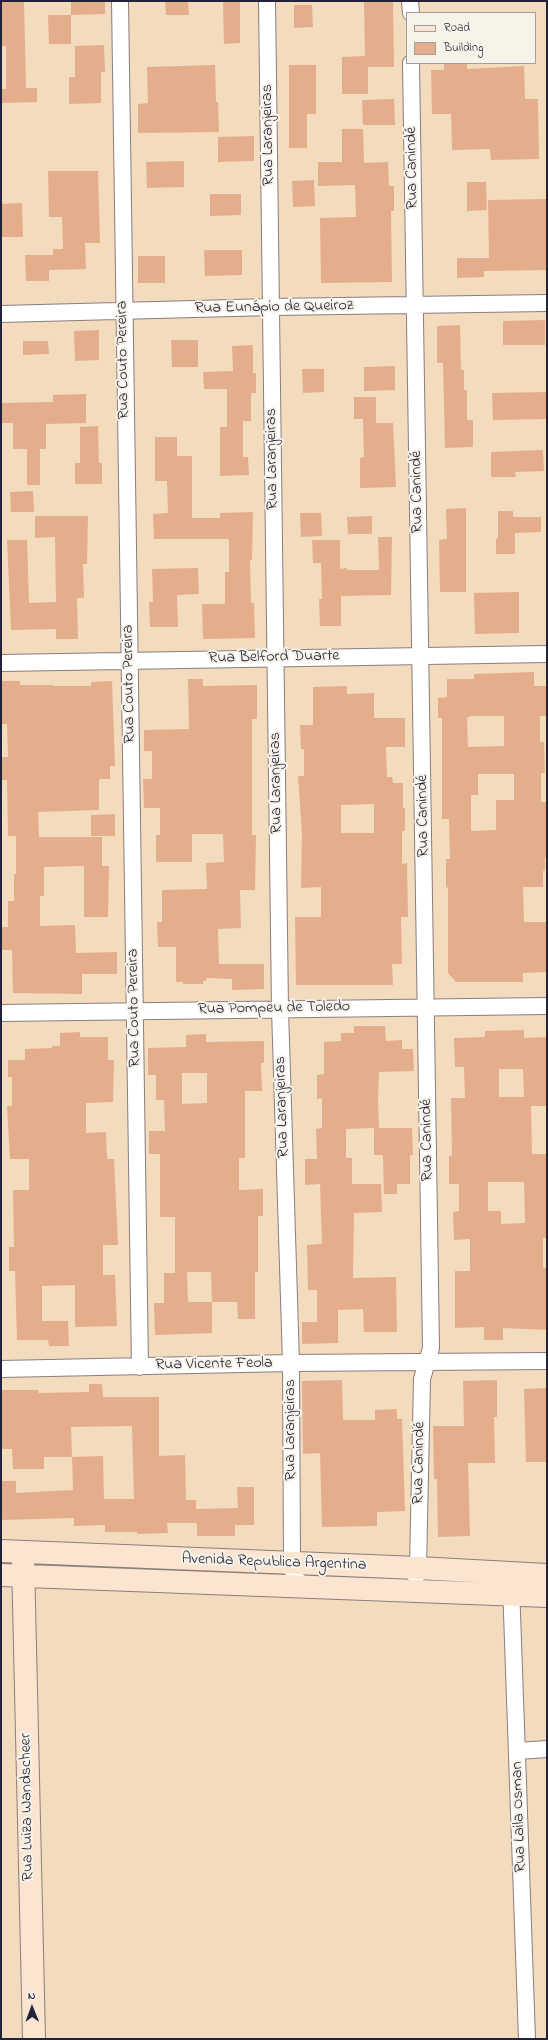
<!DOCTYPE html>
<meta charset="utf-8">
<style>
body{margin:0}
#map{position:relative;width:548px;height:2040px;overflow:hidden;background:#f3dbbe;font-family:"Indie Flower",sans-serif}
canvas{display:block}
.frame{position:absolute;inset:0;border:2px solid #22223b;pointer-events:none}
.legend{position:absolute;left:406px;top:12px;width:130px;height:52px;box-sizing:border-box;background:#f7f3e8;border:1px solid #a29fa3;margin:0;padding:5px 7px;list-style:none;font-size:12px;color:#22223b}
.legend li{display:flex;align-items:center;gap:8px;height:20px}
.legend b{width:20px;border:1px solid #a29fa3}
.north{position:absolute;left:12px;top:1988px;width:40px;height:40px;-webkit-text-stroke:3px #f7f3e8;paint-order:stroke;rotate:359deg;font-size:11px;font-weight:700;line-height:16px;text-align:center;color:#22223b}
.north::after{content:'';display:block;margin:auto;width:14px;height:18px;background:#22223b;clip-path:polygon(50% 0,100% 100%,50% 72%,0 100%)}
</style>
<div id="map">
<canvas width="548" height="2040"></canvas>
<div class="frame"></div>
<ul class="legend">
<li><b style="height:5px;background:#fce5d0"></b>Road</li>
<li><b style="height:11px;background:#e4ae8d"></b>Building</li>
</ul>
<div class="north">N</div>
</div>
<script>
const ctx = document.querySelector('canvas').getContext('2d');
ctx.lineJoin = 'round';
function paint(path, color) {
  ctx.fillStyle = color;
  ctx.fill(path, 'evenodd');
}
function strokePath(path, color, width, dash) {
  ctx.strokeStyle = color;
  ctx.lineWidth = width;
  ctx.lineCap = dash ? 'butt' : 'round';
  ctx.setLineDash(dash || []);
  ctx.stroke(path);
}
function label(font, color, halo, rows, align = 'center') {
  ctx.font = font + ' "Indie Flower",sans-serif';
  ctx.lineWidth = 4;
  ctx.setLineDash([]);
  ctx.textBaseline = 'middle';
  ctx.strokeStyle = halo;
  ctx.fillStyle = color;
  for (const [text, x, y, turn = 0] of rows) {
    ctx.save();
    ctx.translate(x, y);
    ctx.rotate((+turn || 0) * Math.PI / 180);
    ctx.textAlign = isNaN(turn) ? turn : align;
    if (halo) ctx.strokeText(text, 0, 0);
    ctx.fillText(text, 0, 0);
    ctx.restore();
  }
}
paint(new Path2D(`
 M1,1h23l2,87h11v14l-36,1v-14h5v-43h-5z
 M71,1h34v13l-34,1z
 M165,1h23l1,14h-23z
 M240,1v42l-16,1 -1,-42z
 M364,1h29l1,66h-26v27h-26v-37l23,-1z
 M294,5h18l1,22 -19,1z
 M48,15h23v29h-22z
 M104,45l1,27h-4v31l-32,1v-27h6v-31z
 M444,63h23v6l57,-3 1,33h13l1,60 -48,1 -1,-11 -38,1 -1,-36h-19l-1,-44h13z
 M215,65l1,37h2l1,30 -81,1v-29l10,-1 -1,-36z
 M289,65h27v49h-9v34h-18z
 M394,99l1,26h-32l-1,-25z
 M342,129h21l1,34 24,-1 1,24h5v25h-3l1,71 -71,1 -1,-65 36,-1 -1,-32 -37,1v-24h24z
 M254,136v25l-36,1v-25z
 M184,161v26l-37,1 -1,-26z
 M48,171h50l2,72h-15l1,26 -37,1v11h-23l-1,-26h28v-6h10l-1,-32h-13z
 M314,180l1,26 -22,1 -1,-26z
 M467,182h19l1,28 -20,1z
 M210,194h31v21l-31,1z
 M546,199l1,71 -63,1v6l-27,1v-20h32l-1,-58z
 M22,203l1,34h-22v-33z
 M204,250h38v25l-37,1z
 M138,256h27v27h-27z
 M545,320v25h-42v-24z
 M460,325l1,45h3v20h3v30h6v27l-28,1 -2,-85h-6v-37z
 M99,330v30l-24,1 -1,-30z
 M171,340h27v27h-26z
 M23,341h25l1,13 -26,1z
 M253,345v28h3v20h-5v28h-8v36h5l1,18 -29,1v-49h7v-38h-23l-1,-17 30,-1 -1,-25z
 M395,366v24l-31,1v-24z
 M302,369h22v23l-21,1z
 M547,392v27l-54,1 -1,-27z
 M86,394v29l-40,1v25h-6v36h-13v-36h-14v-26h-12v-20l52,-1v-7z
 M354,397h22v26h17l3,64 -36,1v-30l4,-1 -1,-38h-9z
 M98,426l1,37h3v21h-27v-21h5v-36z
 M155,437h22v19h15v62h28v-5l33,-1 -1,48h-2l1,43h3l1,35 -52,1 -1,-35h23v-32h4v-33h-75l-1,-25 15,-1 -1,-32h-12z
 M543,450l1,21 -29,1 1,5h-25v-25z
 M33,491l1,21h-23l-1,-20z
 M466,508v84h-26l-1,-52 8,-1 -1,-30z
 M498,511h15v6h28v15l-26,1v21h-19v-15l2,-1z
 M300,513h21l1,23 -21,1z
 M35,516h53l-1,48h-4l1,34h-7l1,41h-22v-10l-45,1 -4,-90h20l2,63 27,-1 -1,-65 -20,1z
 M372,516v18h-24l-1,-17z
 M378,537h14l-1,58 -50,1v30h-21l-1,-27h3l-1,-36h-8l-1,-23h28v29l7,-1v2h32z
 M198,568l1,26 -22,1 1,32h-28l-1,-25h4l-1,-33z
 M519,592v41l-44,1 -1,-41z
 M534,672v14h13v30h-7v26h4l1,31h-4v29h5l1,56h-2v13h-2v16h-20l1,35h23v50l-24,1v9h-67l-8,-9v-86l-2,1v-29h4l-1,-40h-7v-101h-4v-20l9,-1v-18h27v-5zM471,716h33v30l-36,1 -1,-29zM478,774h36v26h-18v30l-25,1v-36h7z
 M188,679h15v7l54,-1v34h-5v116h4l-1,55h-15l1,38 -23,1 1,35h45v25l-32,1v-11l-26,-1v3h-3v3h-20v-2h-7v-35h-18l-1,-25h5v-32l45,-1 -1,-26 18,-1 -1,-28h-31v28h-36v-27h4v-27h-16l-1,-29h9v-28h-8v-21l45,-1z
 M1,681h19v4h33v1h38v-4l21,-1 3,85h-5v13h-11v31l-61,2 1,25h63v29h7l-1,51h-24v-51l-40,1v29h-4v30l35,-1 1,28 41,-1v22h-35v20l-69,-1 -1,-43h-11v-23h7v-26h6v-27h2v-38h-8l-1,-56h-6v-23h7l-1,-33h-5z
 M347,686v8l27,-1v25h31v29h-19l1,30h5l1,6h10v25h2v23h-3v33l5,-1 1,54h-7l1,47h-10l1,21h-97l-1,-68h26v-30l-20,1 1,-54 -4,-58h6v-27h-3l-1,-24h13v-38zM374,804v29h-33v-28z
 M115,814v22h-24v-21z
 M354,1026h31l1,15 16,-1v9h11l1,22 -35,1 -1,27 1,29h33l1,27h-3v29h-13v10h-13l-1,-39h-9v-27l-28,1v29h6v26h29l1,28 -28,1 -1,65 43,-1 1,55h-33l-1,-23 -25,1v33l-36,1v-22h15v-32h-9l-1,-45 15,-1 -2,-60 -15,1v-26h12l-1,-30 6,-1v-30l-5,1v-24l7,-1v-32l17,-1v-8h13z
 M524,1030v8l23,-1v69h-16l1,48h15v84h-4v30h4v62l-44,-2v12h-19v-13l-29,1v-57h15v-32l-16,1 -1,-28 6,-1v-27h-10v-28h3l-1,-58h14l-1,-31h-9l-1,-29 31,-1v-6zM499,1069h24l1,28h-25zM488,1182h36l1,41 -24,1v-13h-13z
 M80,1032v5h28v23h6l-1,42 -27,1v30l20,-1 1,27h7l4,86h-15v30h12l2,51 -42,1v-42l-33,1v35h26l1,25h-20l-1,-6h-31l-2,-69h-6v-24h5l-1,-57h16v-31h-19l-3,-53h5v-29h-4v-17h17v-11l27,-1v-2h8v-13z
 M206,1034v8l58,-1v22h-3l1,28h-17v67h-6v32l24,-1v27h-5v56h-3v47h-17l-1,-17h-25v31l-57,2 -1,-32h10v-30h11v-56h-15v-63h-11v-23h16l-1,-31h-8v-25h-8v-27l38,-1v-12zM182,1073h25v30l-25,1zM187,1272h24l1,30h-24z
 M342,1380l1,40h32v-10l22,-1v10h5l3,92 -28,1v14l-55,1 -2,-74 -17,1 -1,-73z
 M497,1380v37h-3l1,46h-27l2,73 -32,1 -1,-58h-3l-1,-53h31l-1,-45z
 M89,1384h13l1,13h56v59l26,-1 1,45h10v9l42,-1 -1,-21h17v38h-19v11h-38v-13h-30l1,10 -31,1v-2h-32v-7l-31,1v-8l-73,2v-39h15v12l57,-3 -1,-33h-28v12h-31l-1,-20h-11v-59h37l1,3 50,-1zM132,1426l2,73h-30l-1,-43 -31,1 -1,-30z
 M547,1388v74h-21l-2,-73z`), '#e4ae8d');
const street = new Path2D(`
 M120,1l20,1366
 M267,1l13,1008 11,354 1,201 2,13 11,10
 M410,1l1,12
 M411,63l20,1285 -9,31 -4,189 -2,9
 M1,314l271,-7 275,-4
 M1,663l546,-9
 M1,1013l546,-7
 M1,1369l290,-6 256,-2
 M511,1585l16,454
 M518,1751l29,-2`);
const secondary = new Path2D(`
 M1,1551l417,17 129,7
 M23,1560l11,479
 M1,1575l546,21`);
strokePath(street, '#8a7e7c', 18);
strokePath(secondary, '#8a7e7c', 24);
strokePath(street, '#fff', 16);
strokePath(secondary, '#fce5d0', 22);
label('16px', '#22223b', '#f7f3e8', [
 ["Rua Laranjeiras",269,135,-91],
 ["Rua Canindé",413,168,-91],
 ["Rua Eunápio de Queiroz",274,308,-1],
 ["Rua Couto Pereira",124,360,-91],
 ["Rua Laranjeiras",273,459,-91],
 ["Rua Canindé",418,492,-91],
 ["Rua Belford Duarte",274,658,-1],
 ["Rua Couto Pereira",130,684,-91],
 ["Rua Laranjeiras",277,783,-91],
 ["Rua Canindé",424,816,-91],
 ["Rua Couto Pereira",135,1008,-91],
 ["Rua Pompeu de Toledo",274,1009,-1],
 ["Rua Laranjeiras",283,1107,-92],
 ["Rua Canindé",428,1140,-91],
 ["Rua Vicente Feola",214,1365,-1],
 ["Rua Laranjeiras",291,1430,-90],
 ["Rua Canindé",420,1463,-89],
 ["Avenida Republica Argentina",274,1563,2],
 ["Rua Luiza Wandscheer",28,1807,-91],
 ["Rua Laila Osman",520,1817,-92]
]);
</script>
